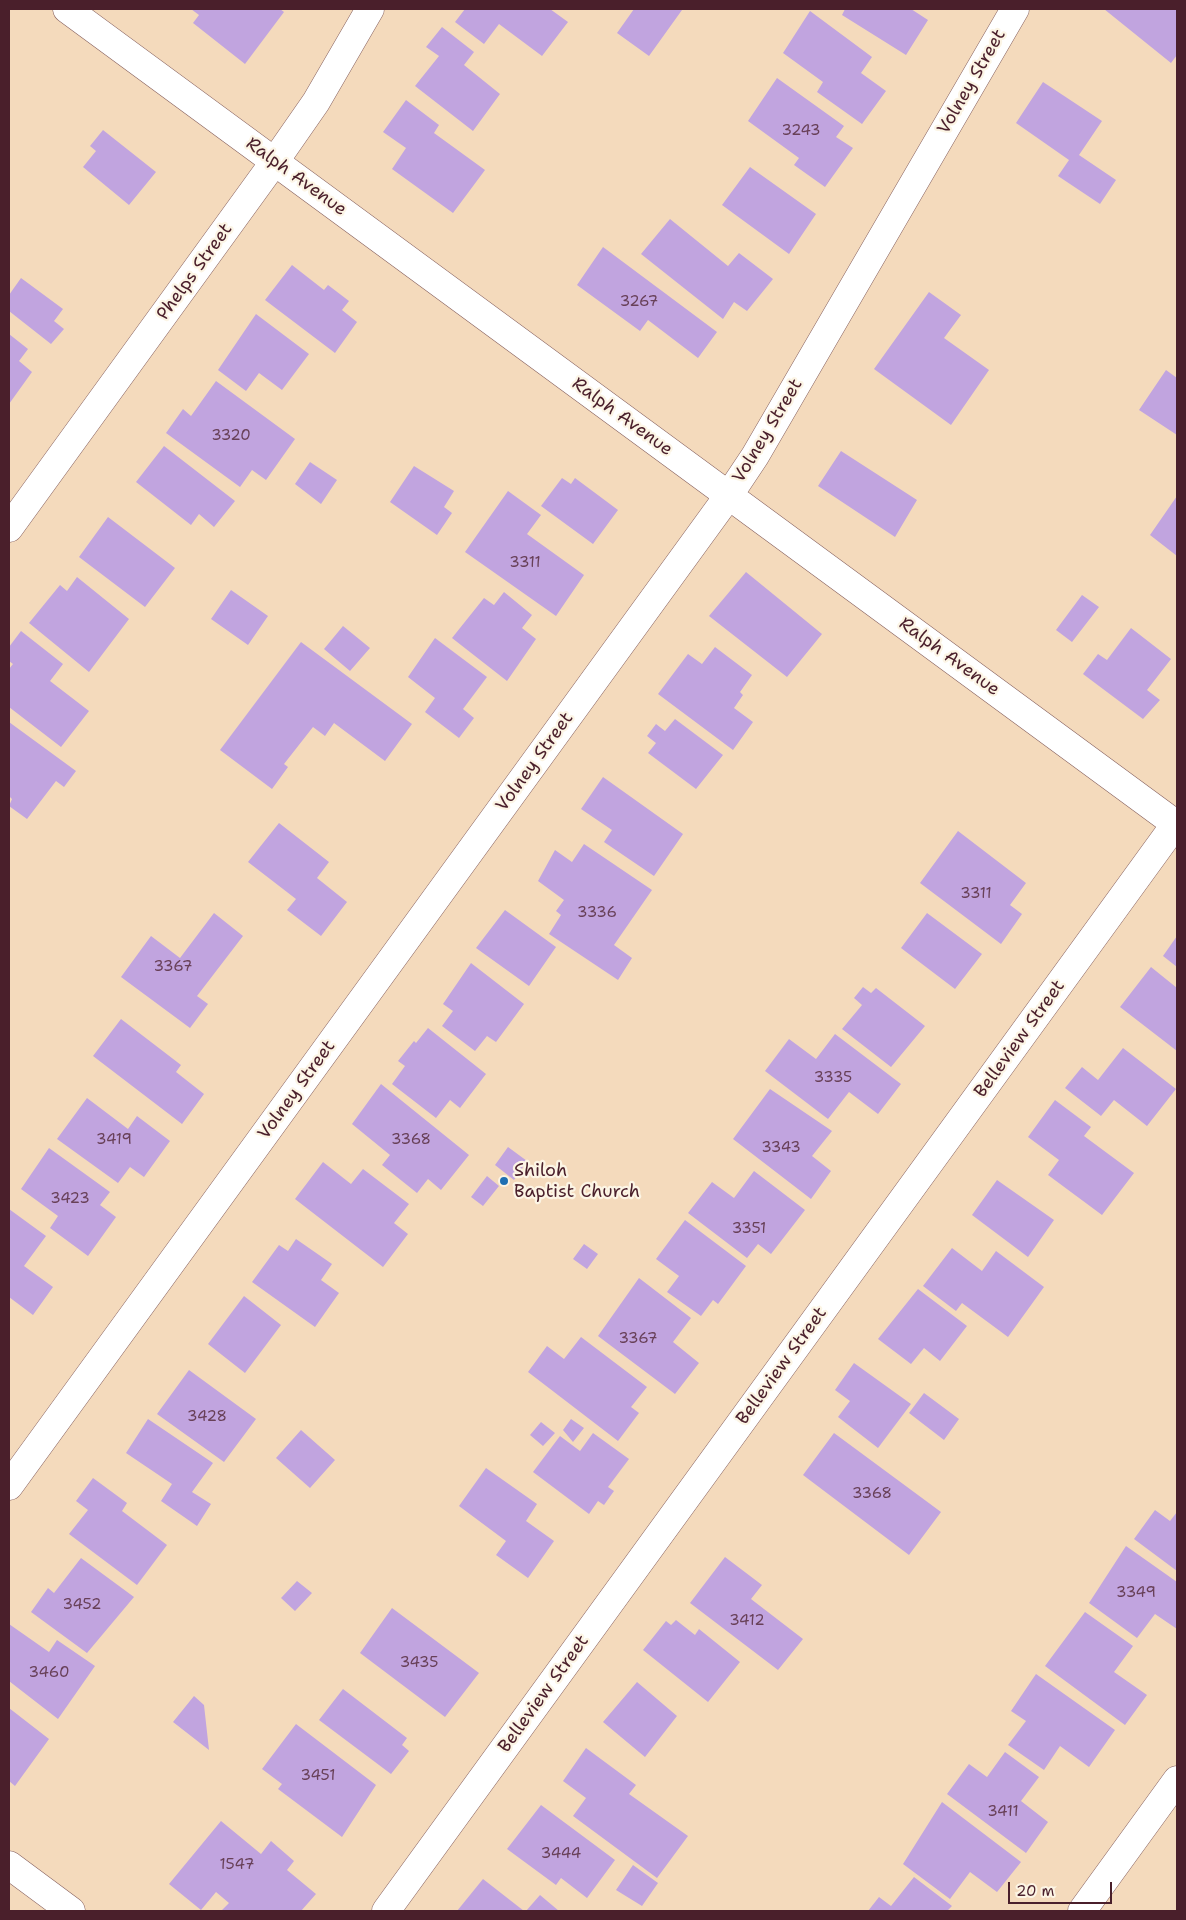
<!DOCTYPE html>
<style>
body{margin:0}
#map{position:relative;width:1186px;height:1920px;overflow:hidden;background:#f4dabc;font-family:"Shantell Sans",sans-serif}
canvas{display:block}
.frame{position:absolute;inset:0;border:10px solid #4a1f2b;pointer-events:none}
.scale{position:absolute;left:1008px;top:1882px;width:104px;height:22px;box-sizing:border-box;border:2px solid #4a1f2b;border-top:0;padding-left:6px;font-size:15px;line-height:18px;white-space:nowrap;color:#4a1f2b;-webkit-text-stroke:4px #fcf5e5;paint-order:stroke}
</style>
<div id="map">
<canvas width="1186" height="1920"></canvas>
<div class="frame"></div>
<div class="scale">20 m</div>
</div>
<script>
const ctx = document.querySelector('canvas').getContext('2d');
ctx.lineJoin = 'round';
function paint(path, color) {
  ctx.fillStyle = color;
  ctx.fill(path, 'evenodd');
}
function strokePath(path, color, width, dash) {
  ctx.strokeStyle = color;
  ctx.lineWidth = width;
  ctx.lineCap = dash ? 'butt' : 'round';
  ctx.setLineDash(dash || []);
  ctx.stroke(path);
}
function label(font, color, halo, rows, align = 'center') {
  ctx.font = font + ' "Shantell Sans",sans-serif';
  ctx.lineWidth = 4.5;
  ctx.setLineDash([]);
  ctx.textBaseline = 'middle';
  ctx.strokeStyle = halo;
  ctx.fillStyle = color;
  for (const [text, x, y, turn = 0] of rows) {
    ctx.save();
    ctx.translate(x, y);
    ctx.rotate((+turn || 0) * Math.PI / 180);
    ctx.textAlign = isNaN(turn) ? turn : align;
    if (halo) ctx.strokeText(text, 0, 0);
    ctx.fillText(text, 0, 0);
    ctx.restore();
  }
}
paint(new Path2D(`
 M191,9h89l4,3 -39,52 -52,-41 6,-8z
 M465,9h85l18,13 -26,34 -43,-32 -15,20 -29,-22z
 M634,9l48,1 -33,46 -32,-23z
 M845,9h66l17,11 -22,35 -64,-40z
 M1104,9h73v46l-6,8z
 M810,11l62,46 -11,16 25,18 -24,33 -45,-32 6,-10 -40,-29z
 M442,27l32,25 -10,13 36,29 -27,37 -58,-45 24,-30 -13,-9z
 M777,78l67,48 -8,11 17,11 -28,39 -31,-22 5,-7 -51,-37z
 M1043,82l59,39 -23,34 37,25 -16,24 -42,-28 11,-16 -53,-37z
 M406,100l33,25 -5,8 51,37 -32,43 -61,-44 14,-21 -23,-16z
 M103,130l53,42 -27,33 -46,-38 13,-16 -6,-5z
 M750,167l66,47 -27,40 -67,-49z
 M670,219l58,47 11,-13 34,26 -26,32 -13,-9 -11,17 -82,-65z
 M603,247l114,85 -19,26 -50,-38 -8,11 -63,-46z
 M292,265l32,25 4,-5 21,16 -7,9 15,12 -22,31 -70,-53z
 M21,278l42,31 -9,12 10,8 -13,15 -42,-33v-16z
 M929,292l32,23 -17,23 45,32 -38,55 -77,-56z
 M256,314l53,40 -27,36 -23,-17 -13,18 -28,-21z
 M9,334l19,15 -9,12 13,11 -23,32z
 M1166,370l11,8v57l-38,-25z
 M216,381l79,58 -29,41 -14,-10 -12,17 -74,-54 17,-24 8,7z
 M164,446l71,55 -21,26 -15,-13 -8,11 -55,-43z
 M841,451l76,49 -22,37 -77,-51z
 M310,462l27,18 -16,24 -26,-20z
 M414,466l40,25 -10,16 8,6 -15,22 -47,-33z
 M562,478l9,6 4,-6 43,32 -25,34 -52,-38z
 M508,491l33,24 -14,19 57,41 -28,41 -91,-64z
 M1177,496v60l-27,-21z
 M108,517l67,51 -30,39 -66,-50z
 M746,572l76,62 -35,43 -78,-61z
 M77,577l52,42 -40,53 -60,-49 31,-38 7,6z
 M231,590l37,26 -20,29 -37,-26z
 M504,592l28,23 -10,13 14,11 -29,42 -55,-43 32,-40 10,7z
 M1082,595l17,12 -27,35 -16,-12z
 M343,626l27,22 -20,23 -26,-22z
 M1131,628l40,31 -24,31 13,10 -17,19 -60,-45 15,-20 9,6z
 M21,631l42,33 -13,17 39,30 -28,36 -52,-40v-38l4,-5 -4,-3v-14z
 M435,638l52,39 -24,32 11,9 -15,20 -34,-26 10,-14 -27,-21z
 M301,642l111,82 -27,37 -51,-38 -9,13 -12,-9 -29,37 4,3 -16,22 -52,-39z
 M715,647l37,28 -12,17 3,3 -9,13 19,14 -20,28 -75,-56 30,-40 14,10z
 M675,719l48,36 -27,34 -48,-36 8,-10 -9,-7 9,-12 9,7z
 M9,722l67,49 -12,16 -8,-6 -29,38 -18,-13 3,-7 -3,-3z
 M603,777l80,57 -29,42 -50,-34 8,-12 -31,-21z
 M279,823l50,39 -12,16 30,24 -26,34 -34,-26 9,-11 -48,-37z
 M958,831l68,52 -16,22 12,9 -21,30 -81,-61z
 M584,844l68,46 -38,55 18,13 -14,22 -69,-46 12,-19 -5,-4 8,-11 -26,-19 17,-31 17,12z
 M505,910l51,37 -27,39 -53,-38z
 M214,913l29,23 -46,60 11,8 -18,24 -69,-51 30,-41 29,22z
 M927,913l55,41 -27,35 -54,-41z
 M1177,936v31l-14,-11z
 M471,963l53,41 -28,38 -9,-6 -12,15 -33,-25 11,-15 -10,-7z
 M1151,967l26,21v63l-57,-44z
 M863,987l8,6 5,-5 49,38 -34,41 -49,-38 20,-24 -8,-7z
 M121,1019l60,46 -5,7 28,22 -22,30 -89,-68z
 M428,1028l58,46 -26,34 -10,-8 -14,18 -44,-34 13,-18 -7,-5 16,-20 2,2z
 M835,1034l66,50 -23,30 -29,-22 -21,27 -63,-48 24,-32 27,20z
 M1123,1048l53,41 -29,37 -33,-26 -13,16 -36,-28 17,-21 16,13z
 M381,1084l88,71 -28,35 -13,-11 -11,14 -35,-28 8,-10 -38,-31z
 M770,1089l62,42 -20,25 19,15 -20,28 -78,-60z
 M87,1098l41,31 9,-13 33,25 -26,36 -14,-10 -12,16 -61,-44z
 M1055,1100l36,27 -7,9 50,37 -32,42 -54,-40 11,-15 -31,-23z
 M508,1147l19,14 -13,19 -19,-15z
 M49,1148l61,44 -10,13 16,12 -28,39 -38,-28 8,-12 -37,-27z
 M323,1162l28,22 12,-15 46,35 -15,19 14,11 -25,33 -88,-68z
 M754,1171l51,39 -34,44 -13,-10 -11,14 -59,-45 24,-31 22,16z
 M487,1176l12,10 -16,20 -12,-9z
 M997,1180l57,40 -26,37 -56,-42z
 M9,1209l37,27 -22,30 29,21 -20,28 -24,-18z
 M685,1220l61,46 -28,38 -5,-4 -12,16 -34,-24 12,-16 -23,-17z
 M296,1239l36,25 -11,16 18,13 -24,34 -63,-45 27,-37 9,6z
 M584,1244l14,10 -11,15 -14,-10z
 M952,1248l30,23 14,-20 48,36 -36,50 -46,-34 -6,8 -33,-25z
 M639,1278l52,40 -18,24 26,21 -24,31 -77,-58z
 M918,1289l49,37 -27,35 -16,-13 -13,16 -33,-25z
 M244,1296l37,29 -36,48 -37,-29z
 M581,1337l66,50 -16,20 8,6 -21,28 -90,-69 19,-26 17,13z
 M854,1363l57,41 -33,44 -40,-31 12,-16 -15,-11z
 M189,1370l67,49 -32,43 -67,-48z
 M924,1393l35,26 -15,21 -35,-27z
 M148,1419l65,44 -21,29 19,12 -14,22 -36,-25 11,-17 -46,-31z
 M571,1419l13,9 -11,14 -10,-12z
 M541,1422l14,11 -12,13 -13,-11z
 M301,1430l34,30 -25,28 -34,-30z
 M593,1433l36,26 -21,28 6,4 -10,14 -6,-4 -9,13 -56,-42 27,-36 20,15z
 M834,1433l107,79 -32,43 -106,-80z
 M486,1468l51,36 -11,17 28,20 -26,37 -32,-23 10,-14 -47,-35z
 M93,1478l34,25 -5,8 45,34 -30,40 -68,-51 19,-24 -12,-9z
 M1155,1510l15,11 7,-9v59l-43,-32z
 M1126,1546l51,36v47l-22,-15 -18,24 -48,-35z
 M725,1557l37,28 -11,14 52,40 -25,31 -88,-67z
 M81,1558l53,39 -47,56 -56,-41 17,-24 6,5z
 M297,1581l15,12 -17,18 -14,-13z
 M392,1608l87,65 -34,44 -85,-64z
 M1085,1612l48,34 -19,26 33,23 -22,30 -80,-59z
 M676,1620l19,15 4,-6 41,33 -32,40 -65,-52 23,-29 5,4z
 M9,1624l40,28 8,-12 38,26 -37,53 -49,-38z
 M1036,1674l79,56 -26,37 -29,-21 -16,24 -36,-25 18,-24 -15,-10z
 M637,1682l40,34 -32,41 -42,-35z
 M343,1689l64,49 -5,7 7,6 -18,23 -72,-54z
 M194,1696l10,9 5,45 -36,-28z
 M9,1708l40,31 -34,47 -6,-5z
 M296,1724l80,61 -34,52 -64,-48 4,-5 -20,-15z
 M586,1748l50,37 -7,9 59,42 -31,42 -84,-62 13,-18 -23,-17z
 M1005,1752l34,25 -18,24 27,21 -22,31 -79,-59 22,-30 18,13z
 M942,1802l79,60 -24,30 -27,-20 -20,27 -47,-35z
 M541,1805l74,55 -28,38 -26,-20 -5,7 -49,-36z
 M221,1821l40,33 10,-13 23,20 -7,9 29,24 -15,17h-77l-2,-1 7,-7 -13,-11 -15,18 -32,-26z
 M633,1865l25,18 -16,23 -26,-16z
 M914,1877l38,29 -5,5h-79l11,-14 12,9z
 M483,1879l41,32h-67z
 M540,1895l19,16h-33z`), '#c1a4df');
const minor = new Path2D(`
 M67,9l1110,816
 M9,528l266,-367 41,-59 54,-93
 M9,1486l720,-991 26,-39 260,-447
 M9,1865l62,46
 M386,1911l791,-1089
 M1082,1911l95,-131`);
strokePath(minor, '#86605e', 29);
strokePath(minor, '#fff', 28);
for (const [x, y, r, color] of [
 [504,1181,5,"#1f6fb2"]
]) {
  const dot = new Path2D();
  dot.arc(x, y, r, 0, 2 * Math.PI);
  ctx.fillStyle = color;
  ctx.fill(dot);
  strokePath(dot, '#fcf5e5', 2);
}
label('15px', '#684058', null, [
 ["3243",801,131],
 ["3267",639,302],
 ["3320",231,436],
 ["3311",525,563],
 ["3311",976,894],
 ["3336",597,913],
 ["3367",173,967],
 ["3335",833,1078],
 ["3419",114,1140],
 ["3368",411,1140],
 ["3343",781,1148],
 ["3423",70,1199],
 ["3351",749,1229],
 ["3367",638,1339],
 ["3428",207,1417],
 ["3368",872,1494],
 ["3349",1136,1593],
 ["3452",82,1605],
 ["3412",747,1621],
 ["3435",419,1663],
 ["3460",49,1673],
 ["3451",318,1776],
 ["3411",1003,1812],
 ["3444",561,1854],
 ["1547",237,1865]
]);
label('18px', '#4a1f2b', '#fcf5e5', [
 ["Volney Street",972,82,-60],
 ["Ralph Avenue",296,177,36],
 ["Phelps Street",195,272,-54],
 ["Ralph Avenue",622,417,36],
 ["Volney Street",768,431,-59],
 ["Ralph Avenue",949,657,36],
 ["Volney Street",535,762,-54],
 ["Belleview Street",1020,1039,-54],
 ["Volney Street",297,1090,-54],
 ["Belleview Street",782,1366,-54],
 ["Belleview Street",544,1694,-54]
]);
label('18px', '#4a1f2b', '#fcf5e5', [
 ["Shiloh",514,1171],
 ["Baptist Church",514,1192]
], 'left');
</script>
